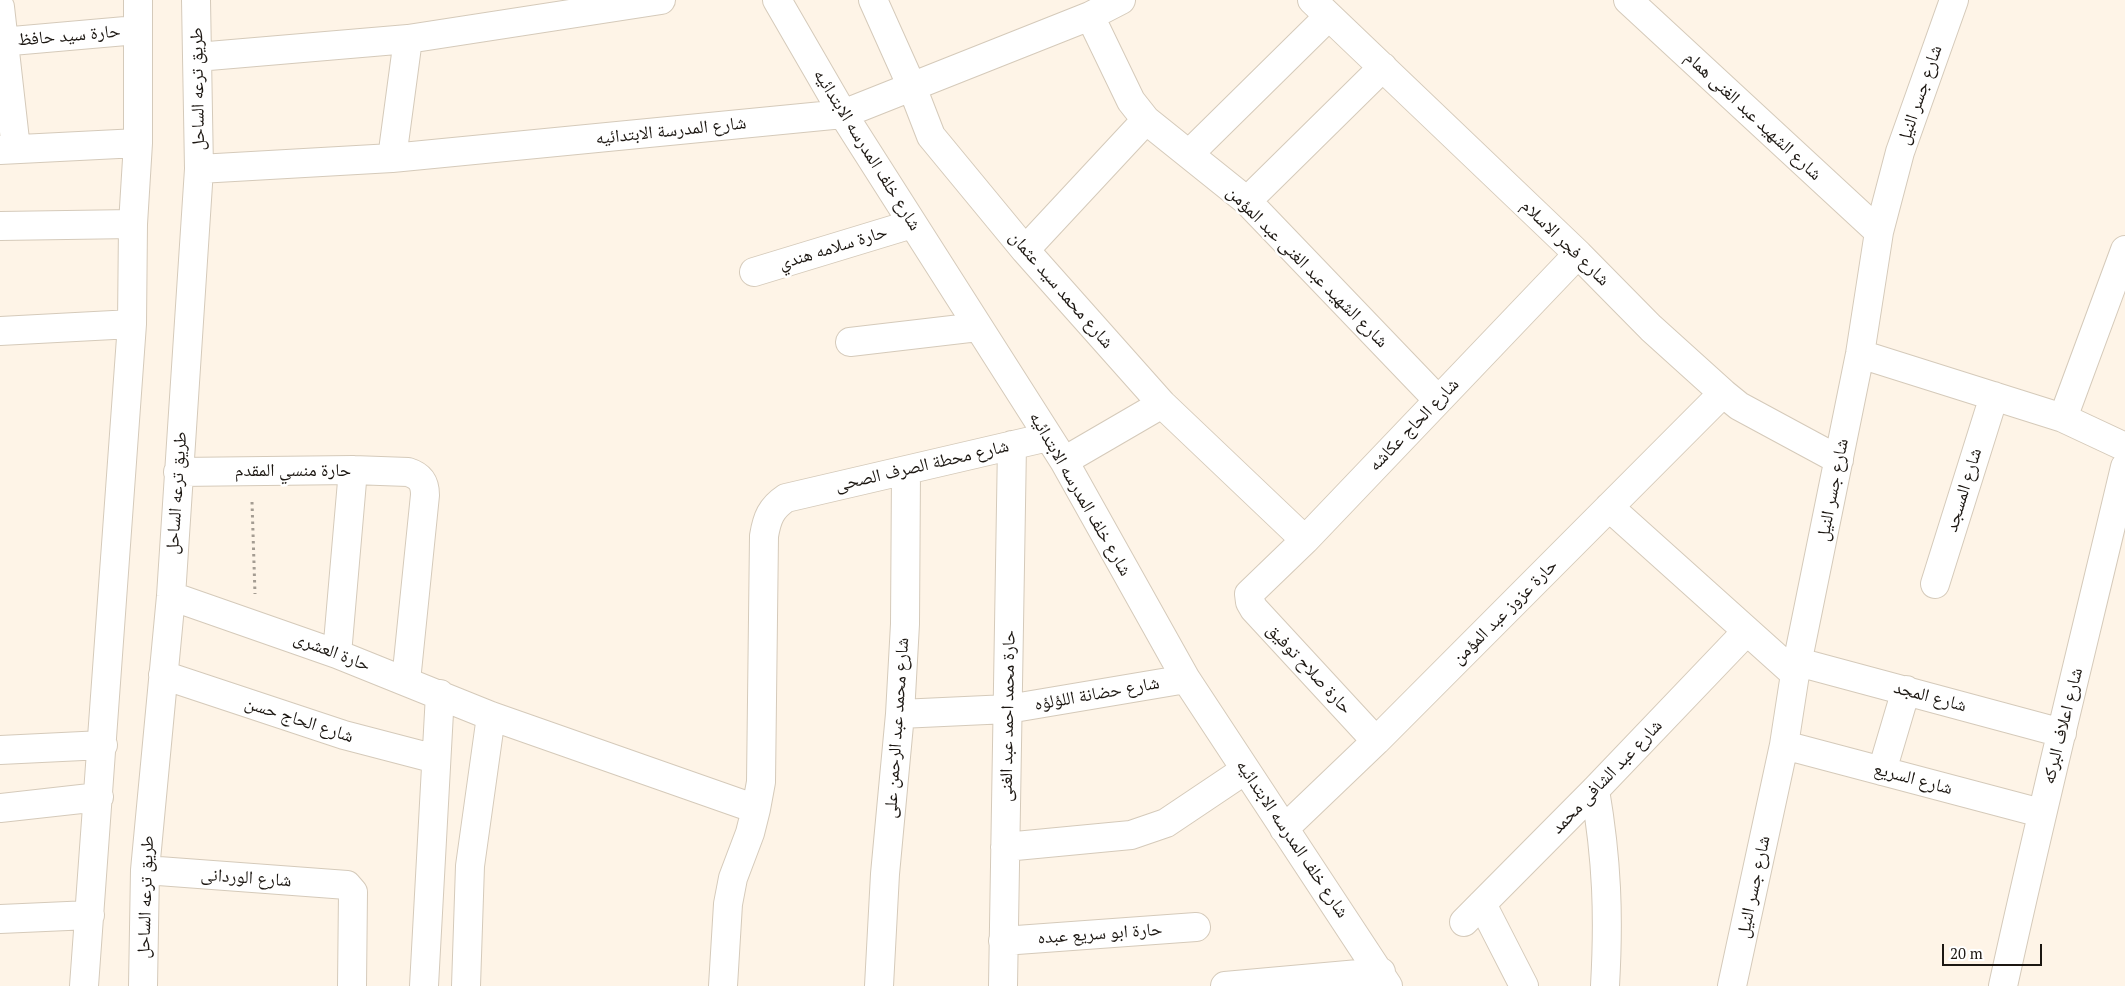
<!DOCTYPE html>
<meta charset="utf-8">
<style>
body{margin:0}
#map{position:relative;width:2125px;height:986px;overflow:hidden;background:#fef4e7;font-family:"PT Serif",serif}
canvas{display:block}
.scale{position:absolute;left:1942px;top:944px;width:100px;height:22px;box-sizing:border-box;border:2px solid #1c1712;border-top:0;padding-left:6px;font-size:15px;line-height:18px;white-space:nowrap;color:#1c1712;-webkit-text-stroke:4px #fff;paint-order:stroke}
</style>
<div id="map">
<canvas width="2125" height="986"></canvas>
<div class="scale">20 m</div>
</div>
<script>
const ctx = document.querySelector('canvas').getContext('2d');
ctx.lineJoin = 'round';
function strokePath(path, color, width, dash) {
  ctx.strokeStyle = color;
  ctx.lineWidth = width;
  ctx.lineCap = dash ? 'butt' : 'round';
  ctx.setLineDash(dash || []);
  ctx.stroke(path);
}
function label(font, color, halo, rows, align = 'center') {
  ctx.font = font + ' "PT Serif","Noto Naskh Arabic",serif';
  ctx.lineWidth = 5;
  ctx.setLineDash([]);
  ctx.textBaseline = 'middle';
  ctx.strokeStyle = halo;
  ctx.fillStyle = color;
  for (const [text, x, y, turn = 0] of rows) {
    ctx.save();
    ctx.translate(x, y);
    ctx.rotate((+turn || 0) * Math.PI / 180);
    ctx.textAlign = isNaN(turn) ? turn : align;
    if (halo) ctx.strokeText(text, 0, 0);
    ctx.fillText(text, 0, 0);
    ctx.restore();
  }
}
const minor = new Path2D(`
 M777,0l66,114 221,347 122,218 202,307
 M873,0l39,87 19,49 94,114 137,154 143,136
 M1312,0l266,254 73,74 72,65 16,13 100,54
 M1628,0l251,232
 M0,7l16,142
 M1090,16l41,85 15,19 101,81 191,199
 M0,42l137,-12
 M197,57l211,-18 253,-39
 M0,150l138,-7
 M1189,154l139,-137
 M392,158l16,-119
 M199,169l193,-11 451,-44 247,-98 31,-16
 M1247,201l136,-134
 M0,226l133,-2
 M1025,250l121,-130
 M754,272l158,-48
 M0,331l132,-7
 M850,342l128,-15
 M1860,354l203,64 62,29
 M2063,418l62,-168
 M1064,461l98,-57
 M178,472l175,-2 55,2c13,4 17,11 17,23l-19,186
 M1609,507l186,167
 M1935,584l59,-188
 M171,596l166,58 154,62 265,93
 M337,654l16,-184
 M1798,662l264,71
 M163,675l181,60 92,24
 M900,714l108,-5 178,-30
 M1376,741l-122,-132 -4,-7 -1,-8 56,-54 273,-286
 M1784,745l257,68
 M0,750l103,-5
 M1882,771l24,-81
 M1595,790c12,70 14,126 10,196
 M0,808l99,-11
 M1284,829l92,-88 347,-348
 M1005,847l126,-12 35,-12 79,-53
 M145,870l202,15 6,7 -1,94
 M1482,904l42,82
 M0,919l90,-4
 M1464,922l131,-132 152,-159
 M1003,941l193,-14
 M84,986l48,-662 1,-100 5,-81v-143
 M143,986l2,-116 26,-274 28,-427 -3,-169
 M424,986l16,-292
 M466,986l4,-120 21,-150
 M723,986l5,-82 5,-26 17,-45 6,-24 5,-27 3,-246c3,-18 7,-28 22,-38l262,-61
 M879,986l6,-112 15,-160 5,-90 1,-153
 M1003,986l9,-541
 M1225,986l156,-14
 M1732,986l52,-241 11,-71 65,-320 19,-122 21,-80 54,-152
 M2003,986c38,-174 81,-346 122,-519`);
strokePath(minor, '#d5caba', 30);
strokePath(new Path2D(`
 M252,502l3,92`), '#a49c92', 3, [2.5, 4]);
strokePath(minor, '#fff', 28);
label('18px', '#1c1712', '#fff', [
 ["حارة سيد حافظ",69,36,-5],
 ["طريق ترعه الساحل",198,89,-91],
 ["شارع جسر النيل",1920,95,-71],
 ["شارع الشهيد عبد الغنى همام",1753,116,43],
 ["شارع المدرسة الابتدائيه",671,131,-6],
 ["شارع خلف المدرسه الابتدائيه",867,150,58],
 ["شارع فجر الاسلام",1565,243,44],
 ["حارة سلامه هندي",833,248,-17],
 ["شارع الشهيد عبد الغنى عبد المؤمن",1307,267,45],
 ["شارع محمد سيد عثمان",1061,290,49],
 ["شارع الحاج عكاشه",1414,425,-46],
 ["شارع محطة الصرف الصحى",922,466,-13],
 ["حارة منسي المقدم",293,471],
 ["شارع جسر النيل",1833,490,-79],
 ["شارع المسجد",1964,490,-73],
 ["طريق ترعه الساحل",177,493,-86],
 ["شارع خلف المدرسه الابتدائيه",1080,494,60],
 ["حارة عزوز عبد المؤمن",1505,612,-45],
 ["حارة العشرى",332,652,21],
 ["حارة صلاح توفيق",1309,669,47],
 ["شارع حضانة اللؤلؤه",1097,694,-10],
 ["شارع المجد",1930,697,15],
 ["حارة محمد احمد عبد الغنى",1008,716,-89],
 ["شارع الحاج حسن",299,720,18],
 ["شارع اعلاف البركه",2063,726,-76],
 ["شارع محمد عبد الرحمن على",897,728,-86],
 ["شارع عبد الشافى محمد",1607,777,-46],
 ["شارع السريع",1913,779,15],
 ["شارع خلف المدرسه الابتدائيه",1292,839,56],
 ["شارع الوردانى",246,878,4],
 ["شارع جسر النيل",1754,887,-78],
 ["طريق ترعه الساحل",146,897,-88],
 ["حارة ابو سريع عبده",1100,934,-4]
]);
</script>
